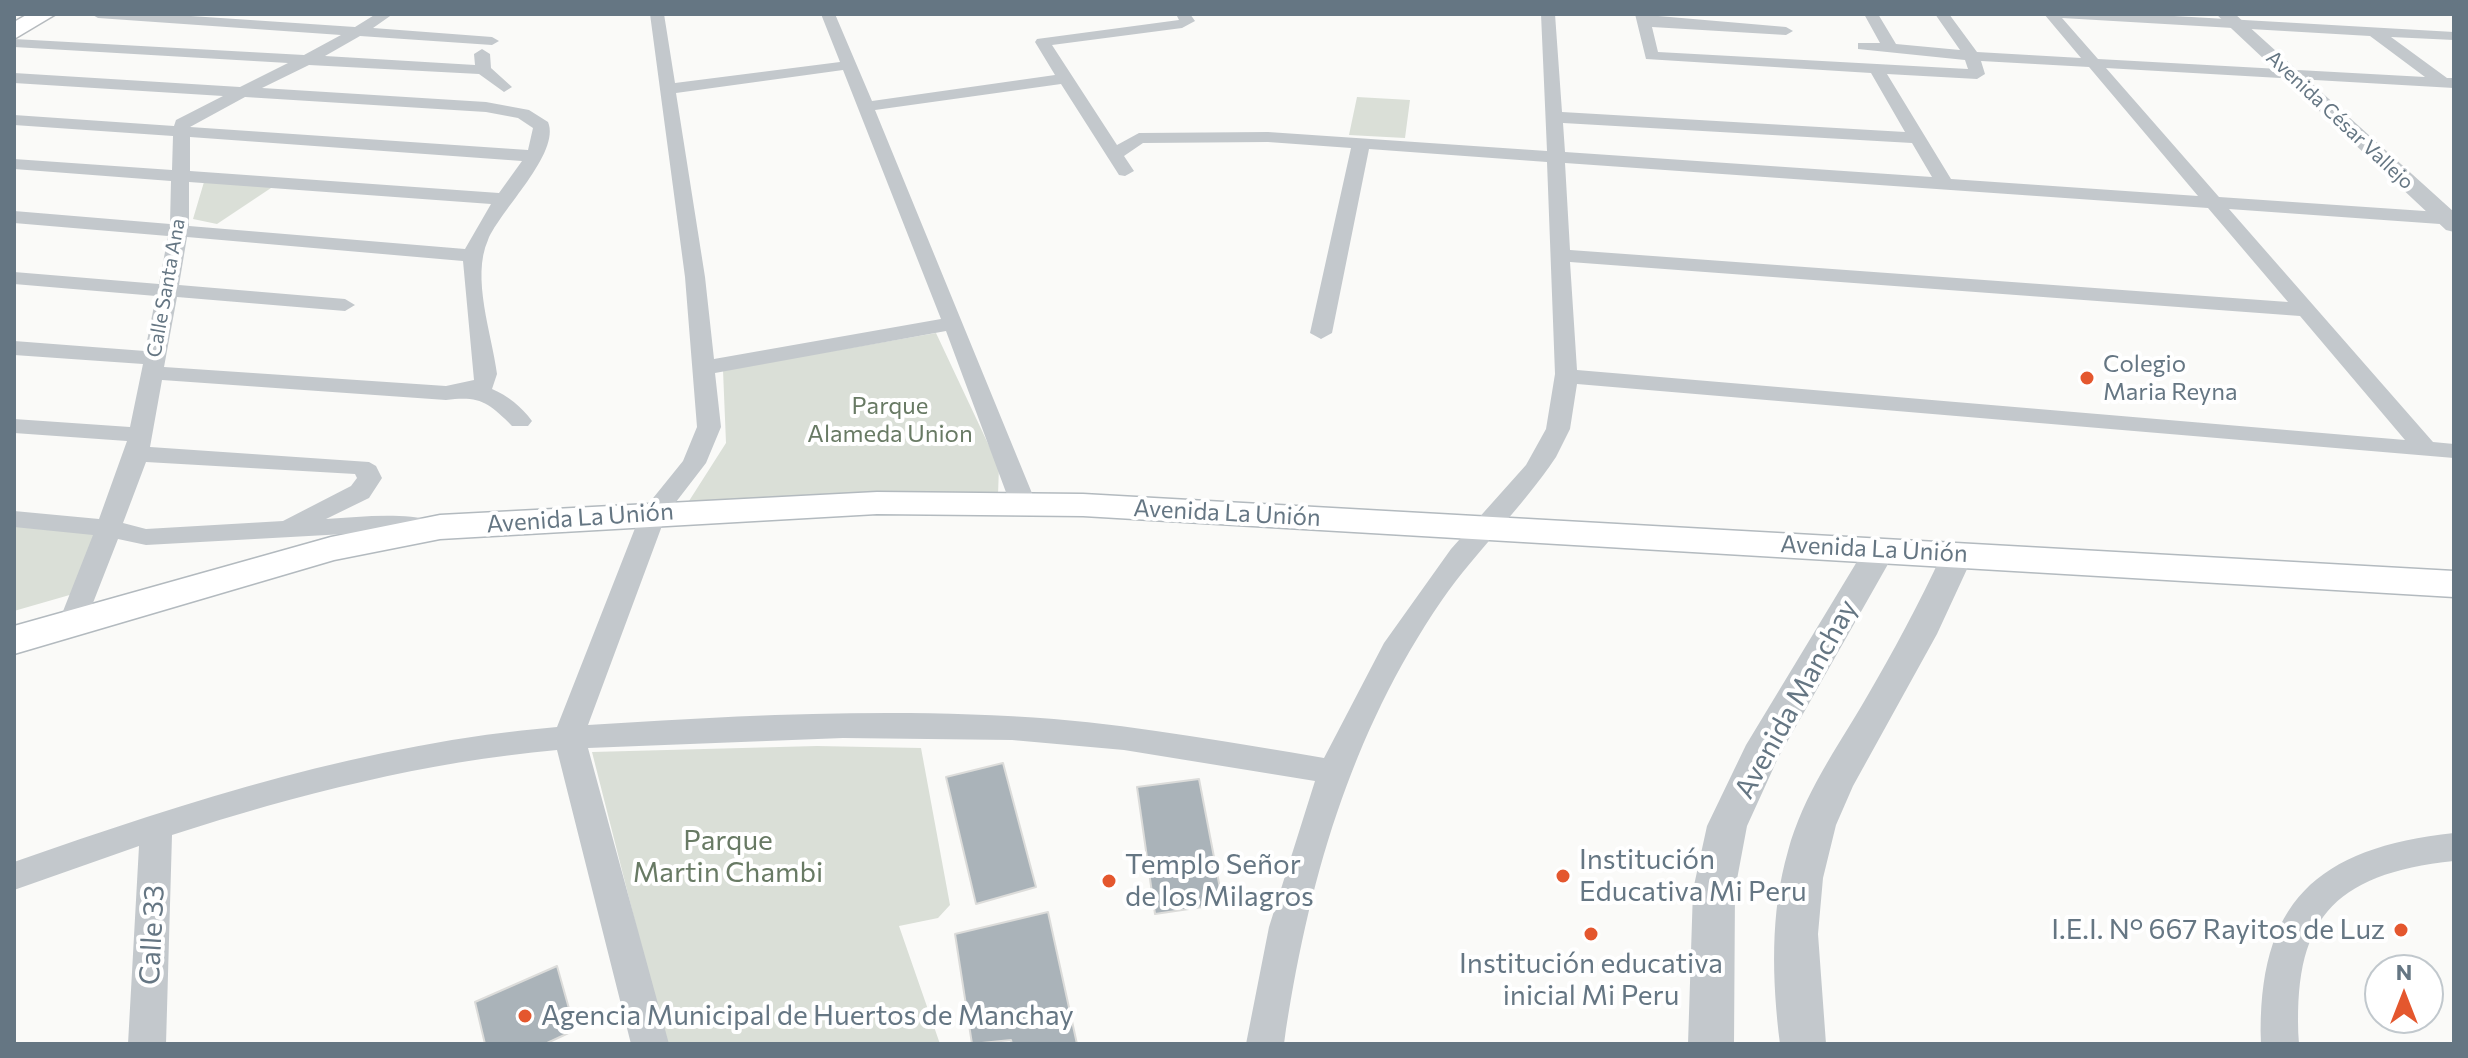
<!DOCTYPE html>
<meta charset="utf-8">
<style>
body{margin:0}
#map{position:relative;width:2468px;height:1058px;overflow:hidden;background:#fafaf8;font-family:Commissioner,sans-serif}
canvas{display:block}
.frame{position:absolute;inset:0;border:16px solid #657683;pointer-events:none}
.north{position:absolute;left:2364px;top:954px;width:80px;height:80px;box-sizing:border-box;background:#fff;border:2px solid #c1c8cd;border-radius:50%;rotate:0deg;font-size:22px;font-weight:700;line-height:32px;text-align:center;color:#657683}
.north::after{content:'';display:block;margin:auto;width:28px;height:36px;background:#e4572e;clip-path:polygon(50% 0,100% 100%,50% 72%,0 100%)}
</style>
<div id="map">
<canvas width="2468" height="1058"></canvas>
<div class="frame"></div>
<div class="north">N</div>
</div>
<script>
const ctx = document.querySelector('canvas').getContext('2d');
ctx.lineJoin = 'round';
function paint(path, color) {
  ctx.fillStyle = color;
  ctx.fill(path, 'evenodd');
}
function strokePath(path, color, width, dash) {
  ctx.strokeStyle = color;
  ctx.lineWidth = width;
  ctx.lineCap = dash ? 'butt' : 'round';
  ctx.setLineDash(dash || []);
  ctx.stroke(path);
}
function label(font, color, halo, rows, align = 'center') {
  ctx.font = font + ' Commissioner,sans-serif';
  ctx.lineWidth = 8;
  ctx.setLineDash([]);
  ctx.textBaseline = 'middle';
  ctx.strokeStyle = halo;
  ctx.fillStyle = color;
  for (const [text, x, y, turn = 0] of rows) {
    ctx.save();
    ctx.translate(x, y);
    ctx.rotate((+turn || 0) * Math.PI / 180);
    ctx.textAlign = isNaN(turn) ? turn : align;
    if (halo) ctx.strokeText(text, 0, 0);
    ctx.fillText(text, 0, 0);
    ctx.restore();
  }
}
paint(new Path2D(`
 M1357,97l53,3 -5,38 -56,-3z
 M204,182l70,4 -57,38 -24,-5z
 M936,333l63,134 -1,28 -309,6 37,-58 -3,-73z
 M14,525l80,7 -14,60 -66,19z
 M817,746l104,2 29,157 -12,13 -39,8 41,118h-274l-74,-292z`), '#dadfd7');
const building = new Path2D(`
 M1003,763l33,124 -60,17 -30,-127z
 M1199,779l24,125 -68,10 -18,-127z
 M1048,912l29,132h-65l-1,-4 -39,4 -17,-110z
 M557,966l18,64 -30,14h-60l-10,-42z`);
paint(building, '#aab3b9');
strokePath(building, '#dcdcda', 2);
const secondary = new Path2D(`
 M877,492l206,2 1371,77v26l-1371,-81 -206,-2 -437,25 -106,21 -320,94v-28l317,-89 109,-22z`);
const primary = new Path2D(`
 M28,14h28l-42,25v-17z`);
strokePath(secondary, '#b3babf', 3);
strokePath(primary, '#b5babe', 3);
paint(new Path2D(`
 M91,14h70l194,13 21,-13h17l-20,14 119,9 7,4 -7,4 -132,-9 -35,20 150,9 -1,-11 8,-5 8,5 1,14 21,19 -8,5 -25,-18 -170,-9 -47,23 224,14 43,8 19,12c13,31 -48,88 -60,118 -17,38 4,94 9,134l-5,15c16,7 29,17 40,32l-4,5h-16c-24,-24 -32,-30 -66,-26l-284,-20 -12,67 219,15 7,4 6,12 -13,20 -43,21c35,-2 74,-7 108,2l4,6 -4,6 -53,-1 -235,13 -28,-6 -36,92 -10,3 -10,-3 -4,-7 35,-89 -79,-8v-16l85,8 28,-78 -113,-8v-14l116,8 13,-63 -129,-9v-14l131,10 11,-55 -142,-12v-12l145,12 9,-48 -154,-13v-12l156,13 1,-43 -157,-12v-10l158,11 1,-34 -159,-11v-10l160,11 2,-6 47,-24 -209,-13v-10l226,14 48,-24 -274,-16v-8l290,16 37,-20 -243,-17zM245,97l241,15 32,6 15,10 -5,22 -338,-23zM190,137l332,24 -23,32 -309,-22zM189,182l302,22 -26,45 -276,-23zM187,237l276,24 11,119 -28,6 -282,-19 13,-70 168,14 10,-6 -10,-6 -166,-14zM146,462l209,12 2,4 -6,8 -68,35 -137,8 -23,-6z
 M650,14h14l11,69 165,-21 -19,-48h14l37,87 183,-26 -20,-33 2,-3 142,-19 -3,-6h14l5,7 -13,7 -130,17 65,100 22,-12 129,-1 279,19 -6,-137h14l7,98 343,20 -34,-59 -225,-14 -11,-45 151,13 7,4 -7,4 -134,-8 6,25 310,17 -3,-9 -107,-11v-6h22l-16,-29h14l18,30 64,6 -25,-36h14l28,38 104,6 -37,-44h95l315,18v8l-63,-3 56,41h7v10l-348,-20 113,129 235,16v12l-225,-16 204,233 21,2v14l-877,-74 -7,45 -14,28c-34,51 -79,93 -114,143 -92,134 -135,285 -158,444h-38l23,-117 46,-146 -191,-31 -112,-10 -169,-2 -255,10 81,296h-38l-74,-294c-132,12 -258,44 -385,85l-6,209h-38l11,-198 -125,44v-28c177,-62 354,-119 543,-135l84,-214 42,-52 14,-34 -12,-150zM2062,18l308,18 55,41 -327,-18zM1981,61l108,6 109,129 -247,-17 -64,-105 90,5 8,-5zM843,70l98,249 -227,40 -9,-82 -29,-184zM1061,84l58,91 6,1 9,-5 -10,-15 19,-13 125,-1 83,6 -41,185 11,6 11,-6 37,-184 178,13 8,212 -9,55 -20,36 -75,84 -67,94 -60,115c-89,-15 -179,-31 -270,-39 -153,-12 -312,-4 -466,6l78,-210 40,-52 15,-36 -6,-54 231,-42 64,172 4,6h18l4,-6 -161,-393zM1563,123l349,20 20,34 -367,-25zM1565,163l643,45 80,94 -718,-52zM1570,262l730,54 105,124 -828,-70z
 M2454,833v28c-123,13 -162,60 -155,183h-38c-4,-142 55,-196 193,-211z`), '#c3c8cc');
paint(new Path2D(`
 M2216,14h19l219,198v20l-8,-2z
 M1880,539l12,3 4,8 -118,208 -31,68 -12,64 -1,154h-46l5,-154 14,-64 39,-81 118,-195 4,-8z
 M1958,543l12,3 4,8 -37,80 -84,152 -17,39 -13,53 -5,56 8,110h-46c-8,-64 -10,-131 8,-193 15,-56 49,-103 77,-151 28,-48 54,-96 77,-146l4,-8z`), '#c3c8cc');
paint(secondary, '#fff');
paint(primary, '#fff');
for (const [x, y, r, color] of [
 [2087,378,8,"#e4572e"],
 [1563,876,8,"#e4572e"],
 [1109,881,8,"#e4572e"],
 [2401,930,8,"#e4572e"],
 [1591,934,8,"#e4572e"],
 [525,1016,8,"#e4572e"]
]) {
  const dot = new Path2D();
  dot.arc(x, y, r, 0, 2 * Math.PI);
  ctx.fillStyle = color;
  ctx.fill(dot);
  strokePath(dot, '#fff', 3);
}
label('20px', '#657683', '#fff', [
 ["Avenida César Vallejo",2340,120,43],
 ["Calle Santa Ana",166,288,-80]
]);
label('24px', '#657683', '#fff', [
 ["Colegio",2103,364],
 ["Maria Reyna",2103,392]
], 'left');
label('24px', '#687a64', '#fff', [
 ["Parque",890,406],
 ["Alameda Union",890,434]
]);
label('24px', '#657683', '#fff', [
 ["Avenida La Unión",1227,513,3],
 ["Avenida La Unión",580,518,-4],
 ["Avenida La Unión",1874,549,3]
]);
label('28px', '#657683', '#fff', [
 ["Avenida Manchay",1796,699,-61],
 ["Calle 33",152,935,-87]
]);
label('28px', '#687a64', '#fff', [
 ["Parque",728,841],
 ["Martin Chambi",728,873]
]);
label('28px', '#657683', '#fff', [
 ["Institución",1579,860],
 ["Educativa Mi Peru",1579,892],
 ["Templo Señor",1125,865],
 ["de los Milagros",1125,897],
 ["I.E.I. N° 667 Rayitos de Luz",2385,930,"right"],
 ["Institución educativa",1591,964,"center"],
 ["inicial Mi Peru",1591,996,"center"],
 ["Agencia Municipal de Huertos de Manchay",541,1016]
], 'left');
</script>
